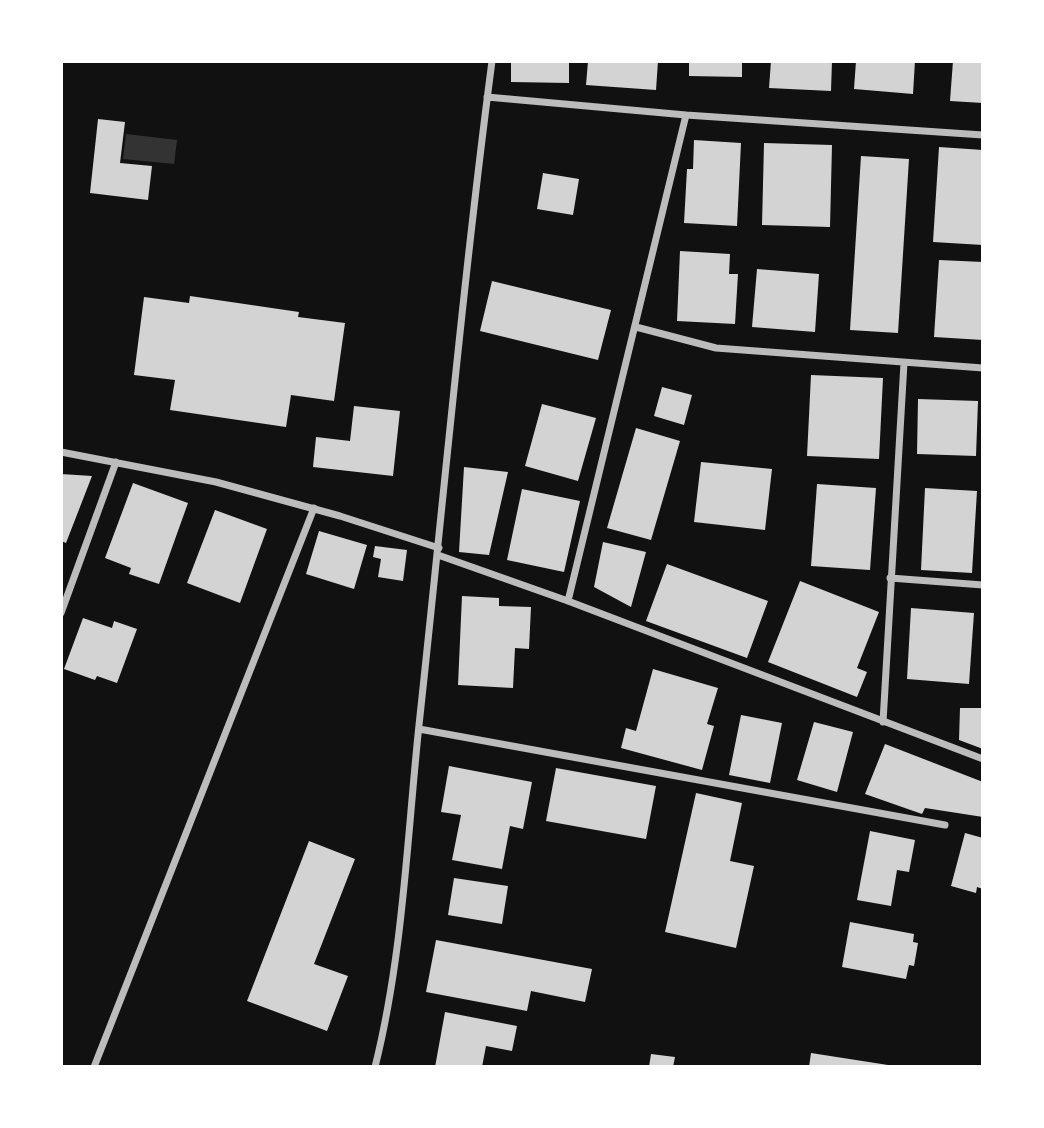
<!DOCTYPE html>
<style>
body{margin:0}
#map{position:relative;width:1044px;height:1128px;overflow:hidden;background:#111;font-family:"DejaVu Sans",sans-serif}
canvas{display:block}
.frame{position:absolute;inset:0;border:63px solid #fff;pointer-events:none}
</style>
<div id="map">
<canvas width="1044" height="1128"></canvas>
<div class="frame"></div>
</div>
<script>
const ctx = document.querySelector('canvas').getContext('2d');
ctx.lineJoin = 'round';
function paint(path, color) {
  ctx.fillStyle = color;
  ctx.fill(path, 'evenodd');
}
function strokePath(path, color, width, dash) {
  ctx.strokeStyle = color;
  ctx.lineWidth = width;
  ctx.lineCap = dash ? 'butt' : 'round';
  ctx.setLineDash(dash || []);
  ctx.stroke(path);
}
paint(new Path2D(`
 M126,134l51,6 -3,24 -51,-5z`), '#333');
paint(new Path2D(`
 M511,61h58v22l-58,-1z
 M588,61h70l-2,29 -70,-5z
 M689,61h53v16l-53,-1z
 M771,61h61l-1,30 -62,-3z
 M856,61h59l-2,33 -59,-5z
 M953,61h30v42l-33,-2z
 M98,119l27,3 -5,41 32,3 -4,34 -58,-7z
 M694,140l47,3 -4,83 -53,-3 3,-54h6z
 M764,143l68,2 -2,82 -68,-2z
 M939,147l44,3v95l-50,-3z
 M861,156l48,3 -11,174 -48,-3z
 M543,173l36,6 -6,36 -36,-6z
 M680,251l50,3 -1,20h9l-3,50 -58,-3z
 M939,260l44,2v78l-49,-3z
 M757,269l62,5 -4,58 -63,-5z
 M492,281l119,29 -13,50 -118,-29z
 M190,296l109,16 -1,5 47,6 -11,78 -43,-6 -5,32 -116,-17 5,-30 -41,-5 10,-78 45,6z
 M811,375l72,3 -4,81 -72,-3z
 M662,387l30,8 -8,30 -30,-9z
 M918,399l60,2 -2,55 -59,-2z
 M542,404l54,14 -18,63 -53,-15z
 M354,406l46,5 -7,65 -80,-9 3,-30 34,4z
 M636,428l44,13 -29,99 -44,-12z
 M701,462l71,7 -7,61 -71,-8z
 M464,467l44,5 -19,83 -30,-3z
 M61,474l31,2 -26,67 -5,-2z
 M133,483l55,20 -29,81 -30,-10 2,-6 -26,-10z
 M817,484l59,4 -6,82 -59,-4z
 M925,488l52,3 -5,82 -51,-3z
 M522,489l58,12 -16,71 -57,-12z
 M215,510l52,19 -27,74 -53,-20z
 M319,531l48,14 -13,44 -48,-15z
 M603,542l43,10 -15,55 -37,-20z
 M375,546l32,4 -4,31 -25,-4 3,-18 -8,-2z
 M667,564l101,37 -21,57 -101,-37z
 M800,581l79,31 -22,56 10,4 -10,25 -89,-35z
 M462,596l37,2v8l32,1 -2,42 -14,-1 -2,40 -55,-3z
 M911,608l63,5 -5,71 -62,-5z
 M83,618l29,10 2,-7 23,8 -20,54 -20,-7 -2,4 -31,-11z
 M653,669l65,19 -11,36 7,2 -12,44 -81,-22 5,-20 10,3z
 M960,708h23v41l-24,-9z
 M741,715l41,8 -12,60 -41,-8z
 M814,722l39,10 -16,60 -40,-12z
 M885,744l98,38v35l-58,-9 -3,6 -57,-20z
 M449,766l83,16 -9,47 -13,-3 -8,43 -50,-9 9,-45 -20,-3z
 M556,768l100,18 -10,53 -100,-18z
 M696,793l46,10 -12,58 24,5 -18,82 -71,-16z
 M870,831l45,9 -6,32 -12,-2 -6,36 -34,-6z
 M965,833l18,5v51l-6,-2 -1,6 -25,-7z
 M309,841l46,18 -41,105 34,12 -21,55 -80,-30z
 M454,878l54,8 -6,38 -54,-9z
 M850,922l64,12 -1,8 5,1 -4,23 -5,-1 -3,14 -64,-12z
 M436,940l156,29 -7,33 -54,-11 -4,20 -101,-19z
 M445,1012l72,14 -5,25 -26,-5 -4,21h-47z
 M811,1053l77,12 -1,2h-78z
 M651,1054l24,3 -2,10h-24z`), '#d3d3d3');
strokePath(new Path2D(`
 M487,97l199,18 297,20
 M636,327l80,21 267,20
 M61,452l155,30 124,34 99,32
 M438,555l130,46 415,158
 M890,578l93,7
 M568,601l118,-486
 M61,613l55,-151
 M883,722l21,-359
 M419,729l526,96
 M94,1067l220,-559
 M375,1067c28,-112 32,-228 44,-342 24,-221 44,-443 73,-664`), '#bcbcbc', 7);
</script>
